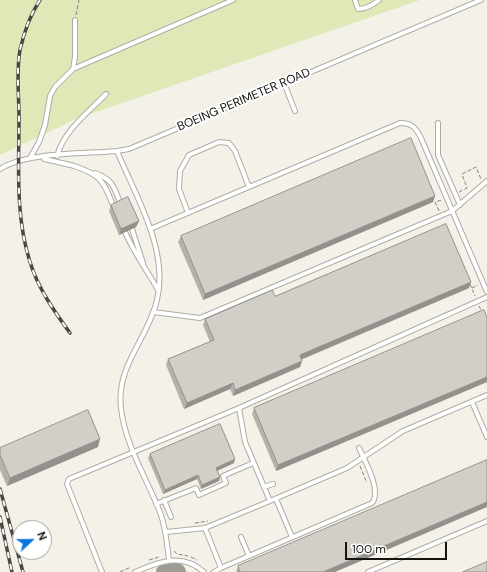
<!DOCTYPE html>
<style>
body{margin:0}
#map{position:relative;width:487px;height:572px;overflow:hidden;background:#f4f1e9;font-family:"DM Sans",sans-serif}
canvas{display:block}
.north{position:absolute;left:12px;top:520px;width:40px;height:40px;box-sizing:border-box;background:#fff;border:1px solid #a1a1a0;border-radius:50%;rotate:68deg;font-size:11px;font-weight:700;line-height:16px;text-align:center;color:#151411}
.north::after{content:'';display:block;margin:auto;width:14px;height:18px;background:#0775dc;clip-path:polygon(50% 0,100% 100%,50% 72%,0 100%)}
.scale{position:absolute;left:345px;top:542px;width:102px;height:18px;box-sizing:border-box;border:2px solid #151411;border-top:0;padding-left:5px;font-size:12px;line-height:14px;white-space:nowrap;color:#151411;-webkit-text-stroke:3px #fff;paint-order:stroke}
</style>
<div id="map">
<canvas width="487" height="572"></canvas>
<div class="north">N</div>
<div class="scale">100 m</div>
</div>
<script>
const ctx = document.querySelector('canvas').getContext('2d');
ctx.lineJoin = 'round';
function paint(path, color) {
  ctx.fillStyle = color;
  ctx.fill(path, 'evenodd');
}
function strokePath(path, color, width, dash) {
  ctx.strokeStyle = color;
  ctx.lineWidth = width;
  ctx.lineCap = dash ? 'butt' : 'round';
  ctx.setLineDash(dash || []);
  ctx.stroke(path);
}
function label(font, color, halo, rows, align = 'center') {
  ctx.font = font + ' "DM Sans",sans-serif';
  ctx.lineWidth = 4;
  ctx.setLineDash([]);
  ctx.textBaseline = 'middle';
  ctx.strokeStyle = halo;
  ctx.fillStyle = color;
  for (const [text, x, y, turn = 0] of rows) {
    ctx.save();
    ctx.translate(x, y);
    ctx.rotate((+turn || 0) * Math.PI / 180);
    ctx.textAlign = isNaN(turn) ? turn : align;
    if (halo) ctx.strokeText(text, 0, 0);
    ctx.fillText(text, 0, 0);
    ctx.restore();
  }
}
paint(new Path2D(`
 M0,0h420l-344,119 -76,36z`), '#dfe9b7');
strokePath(new Path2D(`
 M165,572h12`), '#9e9c96', 18);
const lane = new Path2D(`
 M355,0l3,9c9,0 15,-4 21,-9
 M73,69l160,-69
 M284,83l11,28
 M438,123v32l22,50
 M117,151c19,46 52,99 40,149 -9,39 -41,65 -36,108 4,38 27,72 40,107 5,14 6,30 8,45
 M57,156c7,-26 31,-43 49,-62
 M30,158l9,-16 6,-17 5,-29 5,-9 18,-18 2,-12v-37
 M44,159c17,4 40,7 54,19 8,7 12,20 16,30
 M0,169c26,-17 85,-15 117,-18l12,-2 352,-149
 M95,173c19,7 19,15 26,32
 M188,213l-9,-24 1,-18 9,-16 30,-13 10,1 6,8 14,36
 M132,229l11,34
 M150,229l250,-106c12,0 16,5 21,15l66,154
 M125,232c9,21 22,38 33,58
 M153,312l47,6 252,-107 35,-30
 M472,402l15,35
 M239,408l248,-111
 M264,487l9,-3
 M276,499l16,38
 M164,500l7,17
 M156,504l40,-16 3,7 27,-12 -3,-7 30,-13
 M205,528l16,40 -7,4
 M166,532l39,-4 65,-27 77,-33 56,-37 84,-36
 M241,537l8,19
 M221,568l151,-65c10,-12 -7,-42 -13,-55
 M102,572l-35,-88 2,-5 170,-71 6,34 25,59
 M135,572c23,-10 47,-20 69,0
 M368,572l119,-51`);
strokePath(lane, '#afaca5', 6);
strokePath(new Path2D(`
 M76,15l3,-15
 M459,192l8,-4 -5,-14 14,-7 5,12
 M439,211l-4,-9 7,-2
 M470,284l5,12
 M472,288l6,-3
 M479,306l3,6
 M360,466l7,17
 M195,523l13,-2
 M174,551l3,3 11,2
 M191,557l6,3
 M149,560l10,-3
 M120,572l11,-5`), '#85837e', 1, [4, 2]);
strokePath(lane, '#fff', 4);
const rail = new Path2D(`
 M40,0c-10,15 -16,32 -20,50 -4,22 -1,46 -1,67 0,48 -4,98 11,145 8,26 24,49 40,71
 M0,489l23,83
 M0,517l12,55`);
strokePath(rail, '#494843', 3.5);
strokePath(rail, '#fff', 2, [6]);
paint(new Path2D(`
 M435,196l-2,6 -230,98 -25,-58 3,-6z
 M111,205l28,16 -3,6 -17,8 -10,-24z
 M469,288l-168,72 -1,7 -67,29 -3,-7 -46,20 -18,-44 2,-6 42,-17 -7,-17 2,-6 70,-23z
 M487,317v65l-211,89 -24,-57 2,-6z
 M98,447l-91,39 -7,-16v-22z
 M150,454l84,9 -17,7 3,7 -1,4 -18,8 -4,-10 -34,15 -15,-36z
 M238,566l97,6h-99z`), '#b5b2ac');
paint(new Path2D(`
 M435,196l-2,6 -230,98 2,-6z
 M139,221l-3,6 -17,8 2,-6z
 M471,282l-2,6 -172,73 3,-6z
 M302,361l-2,6 -67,29 2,-6z
 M487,377v5l-211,89 2,-6z
 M233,383l-3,6 -46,20 3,-6z
 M100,439l-2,8 -91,39 3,-8z
 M235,459l-1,4 -19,9 1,-4z
 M198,475l-1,4 -34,15 2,-4z
 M220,477l-1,4 -18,8 1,-4z
 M487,502v5l-152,65h-12z`), '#93918c');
const building = new Path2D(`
 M411,138l24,58 -230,98 -24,-58z
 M128,197l11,24 -18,8 -10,-24z
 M446,224l25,58 -171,73 2,6 -67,29 -2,-7 -46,20 -19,-44 46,-19 -9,-21 67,-29 3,6z
 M484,310l3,7v60l-209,88 -24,-57z
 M88,410l12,29 -90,39 -10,-23v-7z
 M220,424l15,35 -19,9 4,9 -18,8 -4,-10 -33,15 -15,-36z
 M487,460v42l-164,70h-83l-2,-6z
 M487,562v10h-24z`);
paint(building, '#d2cfc8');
strokePath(building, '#93918c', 1);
label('12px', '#151411', '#fff', [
 ["BOEING PERIMETER ROAD",244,100,-23]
]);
</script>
